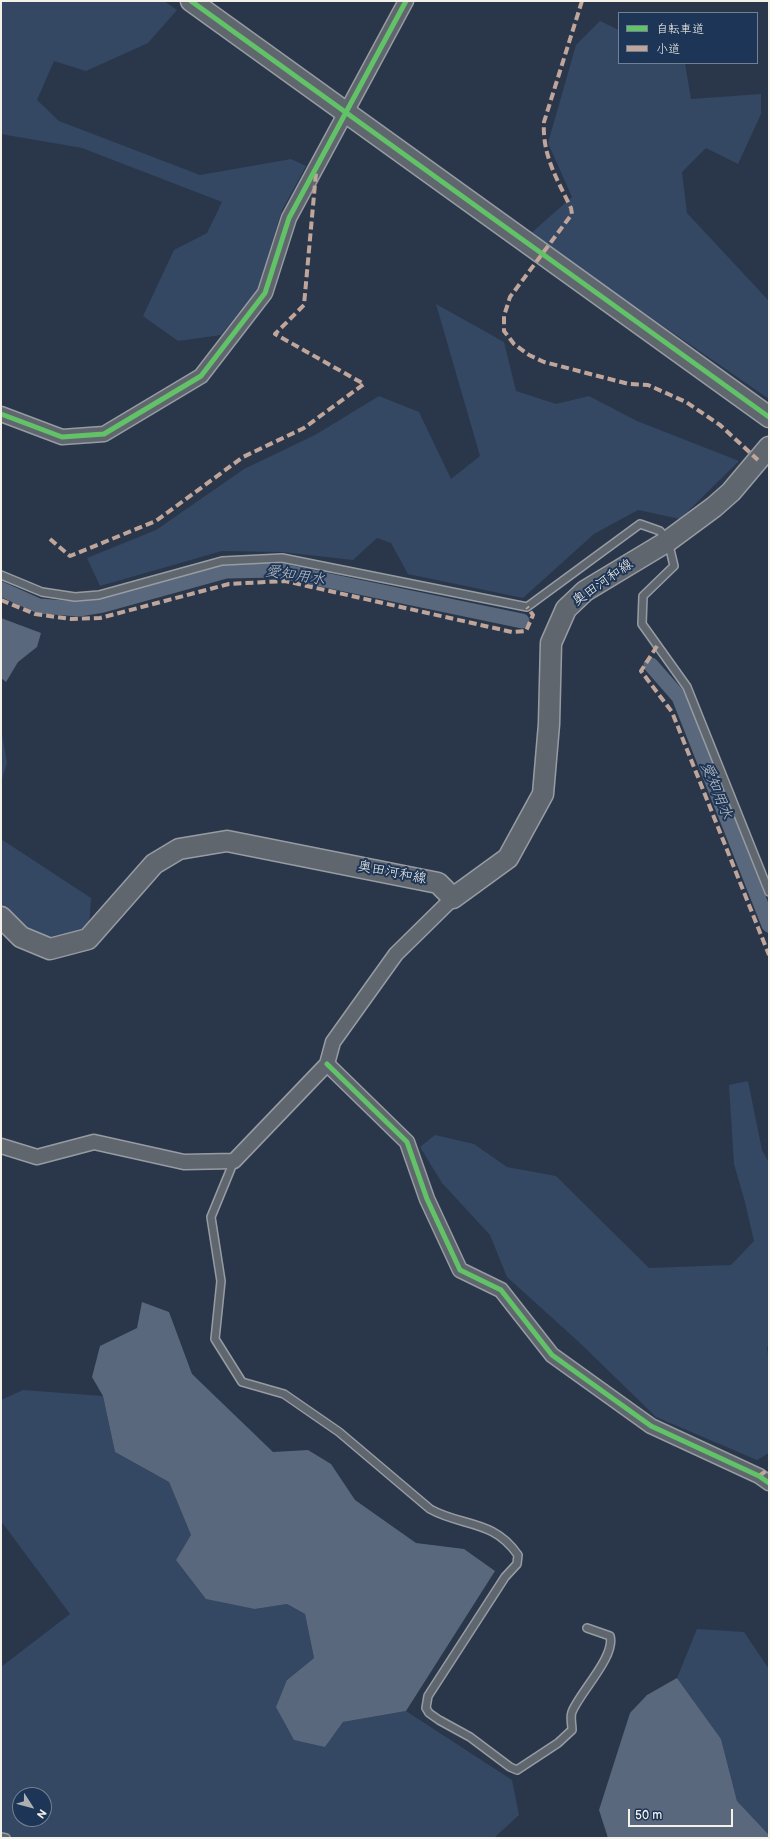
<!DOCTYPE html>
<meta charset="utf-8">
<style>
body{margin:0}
#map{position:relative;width:770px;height:1839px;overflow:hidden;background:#2a374a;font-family:"Balsamiq Sans","Klee One",sans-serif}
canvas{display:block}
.frame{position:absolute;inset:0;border:2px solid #f4f1e8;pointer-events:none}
.legend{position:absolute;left:618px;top:12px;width:140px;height:52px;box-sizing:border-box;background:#1d3557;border:1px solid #738091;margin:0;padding:5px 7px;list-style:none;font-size:12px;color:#f4f1e8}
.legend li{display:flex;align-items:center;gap:8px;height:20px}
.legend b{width:20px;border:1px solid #738091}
.north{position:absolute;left:12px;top:1787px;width:40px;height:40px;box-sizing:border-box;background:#1d3557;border:1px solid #738091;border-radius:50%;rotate:126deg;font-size:11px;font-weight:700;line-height:16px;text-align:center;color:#f4f1e8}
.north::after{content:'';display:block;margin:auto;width:14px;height:18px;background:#adb0b1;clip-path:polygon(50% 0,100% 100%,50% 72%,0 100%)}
.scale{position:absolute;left:628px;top:1809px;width:105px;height:18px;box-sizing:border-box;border:2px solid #f4f1e8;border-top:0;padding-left:5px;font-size:12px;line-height:14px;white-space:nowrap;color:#f4f1e8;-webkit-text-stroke:3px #1d3557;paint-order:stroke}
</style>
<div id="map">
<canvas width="770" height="1839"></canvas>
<div class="frame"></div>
<ul class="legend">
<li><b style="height:5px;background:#61c268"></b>自転車道</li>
<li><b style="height:5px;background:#c0a59a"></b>小道</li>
</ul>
<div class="north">N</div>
<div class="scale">50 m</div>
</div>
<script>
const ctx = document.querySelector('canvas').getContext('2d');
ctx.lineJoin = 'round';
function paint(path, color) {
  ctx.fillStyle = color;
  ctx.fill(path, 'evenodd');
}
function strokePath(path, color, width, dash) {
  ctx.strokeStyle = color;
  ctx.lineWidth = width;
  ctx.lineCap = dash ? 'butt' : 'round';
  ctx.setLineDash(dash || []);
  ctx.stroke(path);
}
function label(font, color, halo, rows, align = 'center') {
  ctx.font = font + ' "Balsamiq Sans","Klee One",sans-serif';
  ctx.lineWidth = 4;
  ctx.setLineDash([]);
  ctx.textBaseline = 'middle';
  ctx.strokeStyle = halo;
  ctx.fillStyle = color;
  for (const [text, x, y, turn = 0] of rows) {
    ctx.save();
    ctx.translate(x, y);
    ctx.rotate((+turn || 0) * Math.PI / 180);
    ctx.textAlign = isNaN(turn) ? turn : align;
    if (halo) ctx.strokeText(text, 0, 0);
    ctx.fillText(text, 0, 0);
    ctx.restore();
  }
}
paint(new Path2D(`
 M1,1h163l13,9 -29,33 -62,28 -32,-10 -17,39 22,21 141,54 91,-16 15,7 -24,44 -23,77 -38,48 -43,6 -35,-25 31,-66 33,-17 15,-31 -140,-54 -81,-14z
 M600,21l19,9v33h66l6,36 70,-5v20l-23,50 -32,-16 -24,24 5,41 82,88v98l-239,-165 42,-37 -24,-54 28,-98z
 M436,304l68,38 12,49 40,13 33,-8 48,25 102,40 -59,58 -42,-9 -44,24 -71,64 -115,-24 -17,-31 -14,-5 -24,22 -72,-8 -59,-1 -122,35 -13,-28 69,-28 88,-61 71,-34 64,-39 40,16 32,67 29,-23z
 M1,728l6,35 -6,19z
 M1,839l90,59 -2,31 -33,11 -33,-11 -22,-21z
 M748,1081l14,69 7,13v182l-2,2 2,16v90l-12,7 -101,-43 -75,-73 -74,-67 -17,-42 -48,-52 -22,-36 15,-12 39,9 33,23 49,9 93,92 82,-3 23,-24 -9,-39 -11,-38 -5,-79z
 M23,1390l80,6 12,56 54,30 22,53 64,74 32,-5 18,10 9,44 -27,22 38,67 18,-25 63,-11 106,69 7,35 -25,23h-493v-171l69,-53 -69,-93v-121zM20,1795h24v24h-24z
 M697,1629l47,3 25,37v166l-32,-34 -16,-62 -44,-61z`), '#344763');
paint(new Path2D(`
 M1,618l40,15 -4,14 -19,15 -12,20 -5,-4z
 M142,1302l27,10 23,62 81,78 35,-2 23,14 24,36 61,43 48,6 31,22 -89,140 -63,11 -18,25 -31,-7 -18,-33 11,-27 27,-22 -9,-44 -18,-10 -32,5 -49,-10 -30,-39 15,-25 -22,-53 -54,-30 -12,-56 -11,-19 8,-31 37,-18z
 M677,1678l44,61 16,62 32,34v3h-161l-9,-28 31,-97 17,-18z`), '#59687d');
strokePath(new Path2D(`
 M1,589l38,17 40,3 24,-4 123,-34 51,-1 245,51
 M651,665l28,32 90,228`), '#59687d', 15);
const lane = new Path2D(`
 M1,575l41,17 33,5 24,-2 123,-34 60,-3 245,49 113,-83 20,7 8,10 6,25 -31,30 -1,28 45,63 82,205
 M234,1161l-23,56 10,64 -6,58 27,43 42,12 55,38 91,77c32,18 63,10 88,46l-1,9 -12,13 -77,119 -2,12 3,5 10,7 31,17 40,30 7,3 41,-27 14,-13c0,-6 -2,-13 0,-18 8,-20 44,-56 38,-76l-23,-8
 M1,1837l5,1`);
const street = new Path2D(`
 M1,414l61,23 42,-3 97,-58 64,-83 24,-75 117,-217
 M327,1064l80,78 20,57 33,71 41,20 51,65 99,71 108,50 10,7
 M1,1146l36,11 57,-15 90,20 50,-1 93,-97 6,-22 63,-88 57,-56`);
const secondary = new Path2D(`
 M191,1l578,416
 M1,917l20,20 29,12 38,-10 66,-75 25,-15 48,-8 211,42 15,15 55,-40 35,-64 6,-70 2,-81 15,-34 19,-18 83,-50 46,-34 17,-15 38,-45`);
strokePath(lane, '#979ca3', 10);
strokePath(street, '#979ca3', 17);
strokePath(secondary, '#979ca3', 23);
strokePath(lane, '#60666e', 7);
strokePath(street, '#60666e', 14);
strokePath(secondary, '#60666e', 20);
strokePath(new Path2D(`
 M582,1l-38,121c-2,33 13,57 27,86l1,6 -62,83 -6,19v15l10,13 15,11 15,7 85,22 19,1 38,17 34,23 38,35
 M50,539l20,17 86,-35 87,-64 61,-29 60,-44 -89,-50 29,-29 12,-132
 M1,600l34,14 36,5 29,-1 129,-34 56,-3 227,51 14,-1 7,-16 -6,-8
 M657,646l-16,25 31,41 97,243
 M759,1476l10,-7`), '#c0a59a', 4, [8, 4]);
strokePath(new Path2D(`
 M191,1l578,416
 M1,414l61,23 42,-3 97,-58 64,-83 24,-75 117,-217
 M327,1064l80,78 20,57 33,71 41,20 51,65 99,71 108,50 10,7`), '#61c268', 5);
label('14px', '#f4f1e8', '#1d3557', [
 ["奥田河和線",603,583,-35],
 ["奥田河和線",392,873,11]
]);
label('italic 15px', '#c0c3c4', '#1d3557', [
 ["愛知用水",295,576,9],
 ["愛知用水",716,791,68]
]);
</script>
